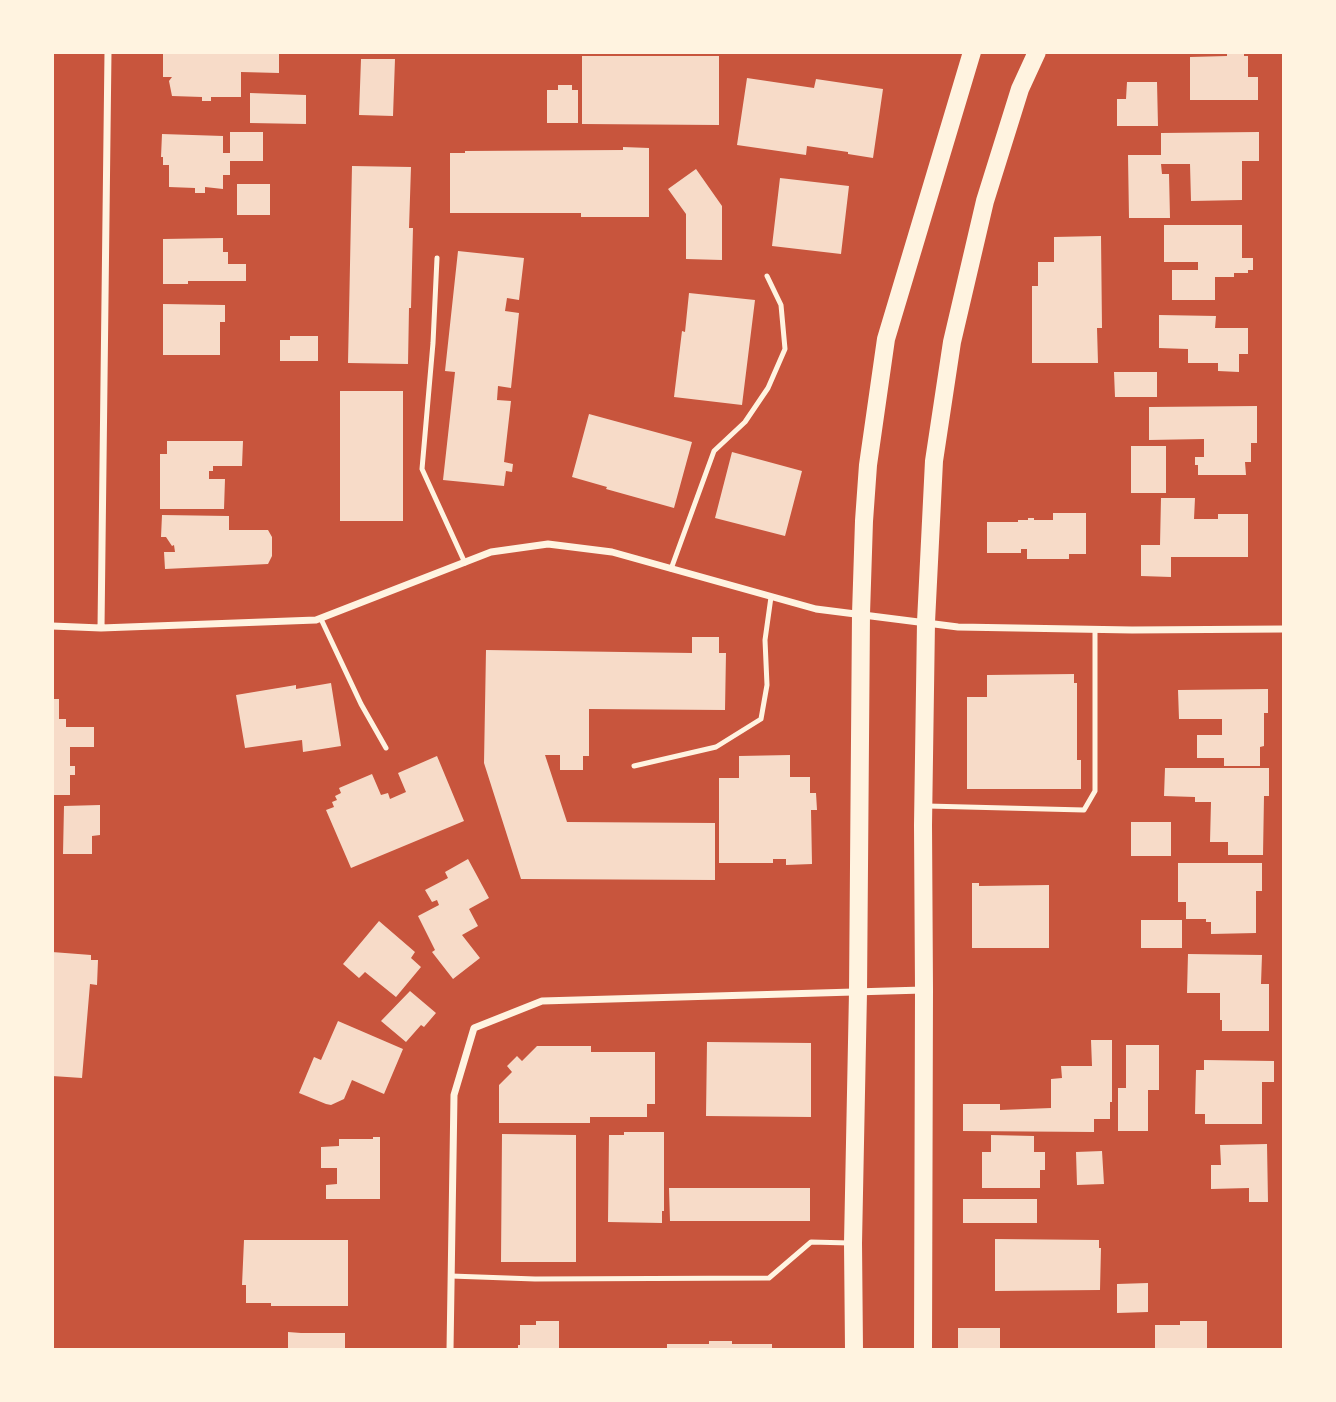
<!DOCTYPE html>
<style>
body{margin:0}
#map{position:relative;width:1336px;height:1402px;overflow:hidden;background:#c8553d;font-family:Lora,serif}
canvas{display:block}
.frame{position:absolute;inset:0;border:54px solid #fff3e0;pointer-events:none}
</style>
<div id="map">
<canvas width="1336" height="1402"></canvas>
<div class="frame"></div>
</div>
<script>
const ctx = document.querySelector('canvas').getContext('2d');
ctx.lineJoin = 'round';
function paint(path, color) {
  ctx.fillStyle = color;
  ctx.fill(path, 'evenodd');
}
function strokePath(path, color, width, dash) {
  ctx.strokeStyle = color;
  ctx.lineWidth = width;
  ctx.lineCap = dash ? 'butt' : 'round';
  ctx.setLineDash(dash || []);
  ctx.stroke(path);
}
paint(new Path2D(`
 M163,52h116v21l-38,-1v25h-30v4h-9v-4l-30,-1 -3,-15 3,-4h-9z
 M1227,52h17v4h4v21h10v23h-68v-43l37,-1z
 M582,56h137v69l-137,-1z
 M361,59h34l-2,57 -34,-1z
 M747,78l67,10 2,-9 67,10 -10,69 -25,-4v-2l-41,-6 -1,9 -69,-10z
 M1127,82h30l1,44h-41v-27h9z
 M558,85h14v5h6v33h-31v-33h11z
 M250,93l56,2v29l-56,-1z
 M230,132h33v29h-33v14h-7v14l-18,-2v6h-10v-5l-26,-1v-22h-6v-8h-2l1,-23 61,2v17h7z
 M1259,132v29h-17v39l-51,1 -1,-37h-29l1,10h7l1,44h-41l-1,-63h33v-22z
 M623,147l26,1v69h-68v-4h-131v-60h15v-2l158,-1z
 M352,166l59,1 -2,61h4l-2,80h-2l-1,56 -60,-1z
 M696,169l26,37v54l-36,-1v-45l-18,-25z
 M780,178l69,8 -8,68 -69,-8z
 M237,184h33v31h-33z
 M1164,225h78v33h11v12h-5v3h-14v4h-19v23h-43v-30h26v-8h-34z
 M1101,236l1,92h-5l1,35h-66v-77h6v-24h16v-25z
 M223,238v14h5v12h18v17h-58v3h-25v-45z
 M458,251l66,7 -5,42 -12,-2 -2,13 14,2 -8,75 -13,-2 -1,14 14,1 -7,61 9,2 -1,8 -6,-1 -2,15 -61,-6 12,-108 -10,-1z
 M689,293l66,7 -13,105 -68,-8 8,-66 3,1z
 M163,304l62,1v17h-5v33h-57z
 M1159,315l57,1 -1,12h33v26h-9v18l-21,-1v-8h-30v-14l-29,-1z
 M290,336h28v25h-38v-21h10z
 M1114,372h43v25h-42z
 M340,391h63v130h-63z
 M1257,406v37h-6v19h-6l1,13h-48v-10h-3v-8h9v-18l-55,1v-33z
 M589,414l103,28 -18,66 -68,-19 1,-2 -35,-10z
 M167,441h76l-1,25h-29v5h-4v8h16l-1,30h-64v-55h7z
 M1131,446h35v47h-35z
 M732,452l70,19 -17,65 -70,-18z
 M1161,498h34l-1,21h24v-5h30v43h-77v20l-30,-1v-31h19z
 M1053,513h33v41h-17v5h-42v-10h-6v4h-34v-31h31v-2h10v-2h6v2h19z
 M162,515l67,1v14h39l4,7v19l-4,8 -103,5 -1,-17h11l-1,-7 -2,1 -6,-9h-5z
 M692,637h27v16h7l-1,57 -136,-1v47h-6v14h-23v-15h-15l22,67 148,1v57l-194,-1 -37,-116 2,-113 206,3z
 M1074,674v9h3v77h4v29h-114v-92h20v-22z
 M331,683l10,63 -38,6 -1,-12 -57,8 -9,-53 60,-10v4z
 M1268,689v24h-4v33l-4,1v19h-36v-8h-27v-23h25v-16h-43l-1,-29z
 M52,699h7v20h7v8h28v20h-24v19h5v9h-5v20h-18z
 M790,755v22h20v16h6l1,17h-6l1,54 -26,1v-6h-13v4h-54v-85h20v-22z
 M437,756l27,65 -113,47 -25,-58 8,-3 -2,-5 5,-2 -2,-4 6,-3 -2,-5 33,-14 9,21 7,-2 2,6 16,-7 -8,-19z
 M1165,768h104v28h-5l-1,59h-35v-13h-18l1,-40h-16v-5l-31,-1z
 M100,805v30l-8,1v18h-29l1,-48z
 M1131,822h40v34h-40z
 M468,859l21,39 -20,11 9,17 -16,9 18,23 -27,21 -21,-27 3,-2 -17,-34 21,-11 -2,-5 -5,2 -7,-12 23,-12 -3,-6z
 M1178,863h84v28h-6v42l-45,1v-12h-5v-3h-20v-17h-8z
 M972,883h7v3l70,-1v63h-77z
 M1141,920h41v28h-41z
 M379,921l36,31 -4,6 10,9 -25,30 -31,-25 -6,6 -16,-14z
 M52,952l39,3v5h7l-1,25 -7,-1 -8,94 -30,-2z
 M1188,954l74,1 -1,29h8v47h-47v-11h-2v-27h-33z
 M410,991l26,22 -12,14 -3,-2 -15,17 -25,-21z
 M338,1021l65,28 -19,45 -32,-14 -8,19 -13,6 -5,-1 -27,-11 15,-36 7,3z
 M1091,1040h21v62h-2v17h-16v13l-131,-1v-27h37v6l51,-2v-29l11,-1 -1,-12h31z
 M707,1042l104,1v74l-105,-1z
 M1126,1045h33v45h-11v41h-30v-43h8z
 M537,1046h54v6h64v52h-8v13h-57v6h-91v-38l13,-13 -5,-6 10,-10 5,5z
 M1204,1060l70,1v21h-12v42h-57v-10h-10l1,-44h8z
 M624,1132h40v79h-2v12l-54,-1 1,-87h15z
 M502,1134l74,1v127h-75z
 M991,1135l43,1v16h11v18h-5v18h-58v-36h9z
 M373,1137h7v62h-54v-14l11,-1v-16h-16v-21l18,-1v-7h34z
 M1267,1144l1,58h-19v-14l-38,1v-24h10l-1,-20z
 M1102,1151l2,33 -27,1 -1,-33z
 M669,1188h141v33h-140z
 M963,1199h74v24h-74z
 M995,1239l104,1v8h2l-1,42 -105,1z
 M244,1240h104v66h-77v-3h-25v-18h-4z
 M1148,1283v29l-31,1v-29z
 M536,1321h23v29h-41v-5h2v-20h16z
 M1180,1321h27v29h-52v-25h25z
 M958,1328h42v22h-42z
 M288,1332l13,1h44v17h-57z
 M709,1341h23v3h40v6h-105v-6h42z`), '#f7dbc8');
strokePath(new Path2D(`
 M437,258l-4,85 -11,126 43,94
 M671,569l43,-118 31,-29 23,-34 17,-39 -4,-44 -14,-29
 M321,619l40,85 25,44
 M634,766l82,-19 45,-28 6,-34 -2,-45 6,-43
 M927,806l157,4 11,-19v-161
 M451,1276l84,3 234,-1 42,-36 39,1`), '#fff3e0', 5);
strokePath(new Path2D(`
 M52,626l49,2 215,-8 175,-68 57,-8 64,8 204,57 142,18 174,3 152,-1
 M101,628l7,-576
 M450,1350l4,-255 20,-67 68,-27 381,-11`), '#fff3e0', 7);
strokePath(new Path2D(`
 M854,1350l-1,-107 5,-251 3,-378 3,-93 4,-56 18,-126 86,-287
 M923,1350l1,-360 -1,-165 3,-203 8,-161 18,-119 33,-141 35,-112 17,-37`), '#fff3e0', 18);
</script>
